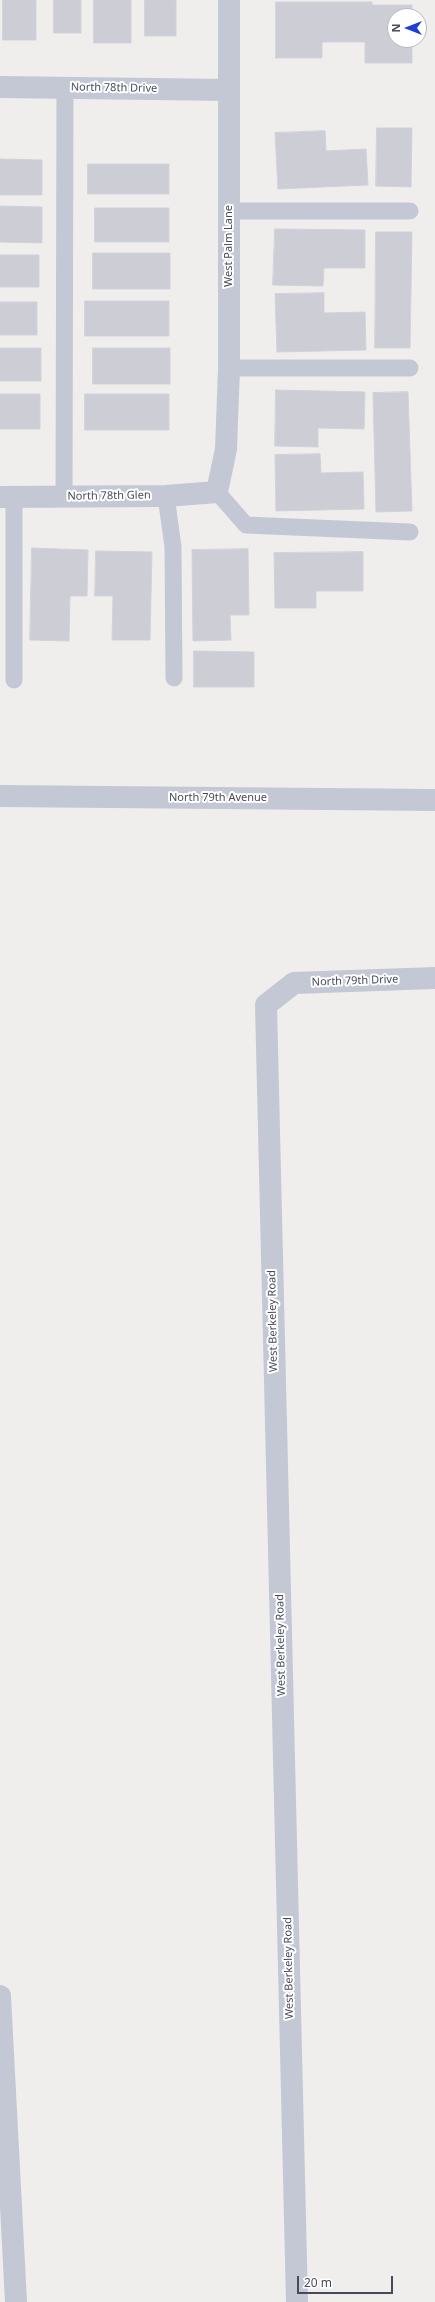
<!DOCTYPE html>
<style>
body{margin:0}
#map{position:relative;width:435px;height:2302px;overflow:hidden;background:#f0eeed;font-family:"Noto Sans",sans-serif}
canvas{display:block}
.north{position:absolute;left:387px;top:8px;width:40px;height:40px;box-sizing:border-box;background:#fff;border:1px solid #b5b7bd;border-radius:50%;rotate:270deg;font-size:11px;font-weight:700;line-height:16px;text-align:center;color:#464b5a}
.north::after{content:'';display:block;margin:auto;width:14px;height:18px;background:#1c3ddb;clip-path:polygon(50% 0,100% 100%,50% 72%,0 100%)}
.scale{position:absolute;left:297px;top:2276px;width:96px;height:18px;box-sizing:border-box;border:2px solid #464b5a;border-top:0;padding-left:5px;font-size:12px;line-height:14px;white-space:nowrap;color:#464b5a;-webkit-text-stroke:3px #fff;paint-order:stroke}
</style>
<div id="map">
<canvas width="435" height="2302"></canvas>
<div class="north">N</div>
<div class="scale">20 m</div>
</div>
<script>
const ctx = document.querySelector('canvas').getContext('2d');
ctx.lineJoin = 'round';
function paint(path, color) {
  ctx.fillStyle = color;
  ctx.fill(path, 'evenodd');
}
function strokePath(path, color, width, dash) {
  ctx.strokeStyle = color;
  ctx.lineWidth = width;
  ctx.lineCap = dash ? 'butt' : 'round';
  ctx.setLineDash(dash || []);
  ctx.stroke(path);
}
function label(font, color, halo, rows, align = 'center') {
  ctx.font = font + ' "Noto Sans",sans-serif';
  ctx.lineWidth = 4;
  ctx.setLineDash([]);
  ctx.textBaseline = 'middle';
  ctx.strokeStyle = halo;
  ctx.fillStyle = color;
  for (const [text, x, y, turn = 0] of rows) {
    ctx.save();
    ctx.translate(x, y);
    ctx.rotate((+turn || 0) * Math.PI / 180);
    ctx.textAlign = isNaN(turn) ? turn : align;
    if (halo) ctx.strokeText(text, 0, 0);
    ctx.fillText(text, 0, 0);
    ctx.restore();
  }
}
const building = new Path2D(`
 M3,0h33v40h-33z
 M54,0h27v33h-27z
 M94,0h37v43h-37z
 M145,0h31v36h-31z
 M276,2h96v3h40v11h-17v24h17v23h-47v-21h-43v16h-46z
 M377,128h35l-1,59 -35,-1z
 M325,131l1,20 40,-2 2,36 -90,4 -3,-56z
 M0,159l42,1v35h-42z
 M88,164h81v30h-81z
 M0,206l42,1v36l-42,-1z
 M95,208h74v34h-74z
 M275,229l90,1v38h-41l-1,18 -50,-1z
 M376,232h36l-2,116h-35z
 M93,253h77v36h-77z
 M0,255h39v32h-39z
 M324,293v20l41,-1 1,38 -89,2 -2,-58z
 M85,301h84v35h-84z
 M0,302h37v33h-37z
 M0,348h41v33h-41z
 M93,348h77v36h-77z
 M276,390l89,2 -1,37 -46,-1v19l-43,-1z
 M408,392l4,119 -36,1 -3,-119z
 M0,394h40v35h-40z
 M85,394h84v36h-84z
 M320,454l1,19 42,-1 1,37 -88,2 -1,-56z
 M32,548l56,2 -1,46h-17l-1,45 -39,-1z
 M248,549l1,66h-19l1,25 -38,1 -1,-91z
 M96,551l56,1 -2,88h-38l1,-44h-18z
 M363,552v39h-47v17h-41l-1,-55z
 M194,651l60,1v35h-60z`);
paint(building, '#cdced5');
strokePath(building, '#d1d1d9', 1);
strokePath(new Path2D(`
 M229,211h181
 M229,368h181
 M217,492l29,33 164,7
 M166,496l7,51 1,131
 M14,497v183
 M64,497l1,-410`), '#c4c8d4', 17);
strokePath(new Path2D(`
 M0,87l229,3
 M0,497l166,-1 51,-4 9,-43 3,-81v-368
 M0,1996l16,306
 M297,2302l-31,-1297 28,-22 141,-5`), '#c4c8d4', 22);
strokePath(new Path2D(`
 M0,796l435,4`), '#c4c8d4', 22);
label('11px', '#464b5a', '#fff', [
 ["North 78th Drive",114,88,1],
 ["West Palm Lane",229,246,-90],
 ["North 78th Glen",109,496,-1],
 ["North 79th Avenue",218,798],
 ["North 79th Drive",355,981,-2],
 ["West Berkeley Road",273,1321,-91],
 ["West Berkeley Road",281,1645,-91],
 ["West Berkeley Road",289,1968,-91]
]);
</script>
